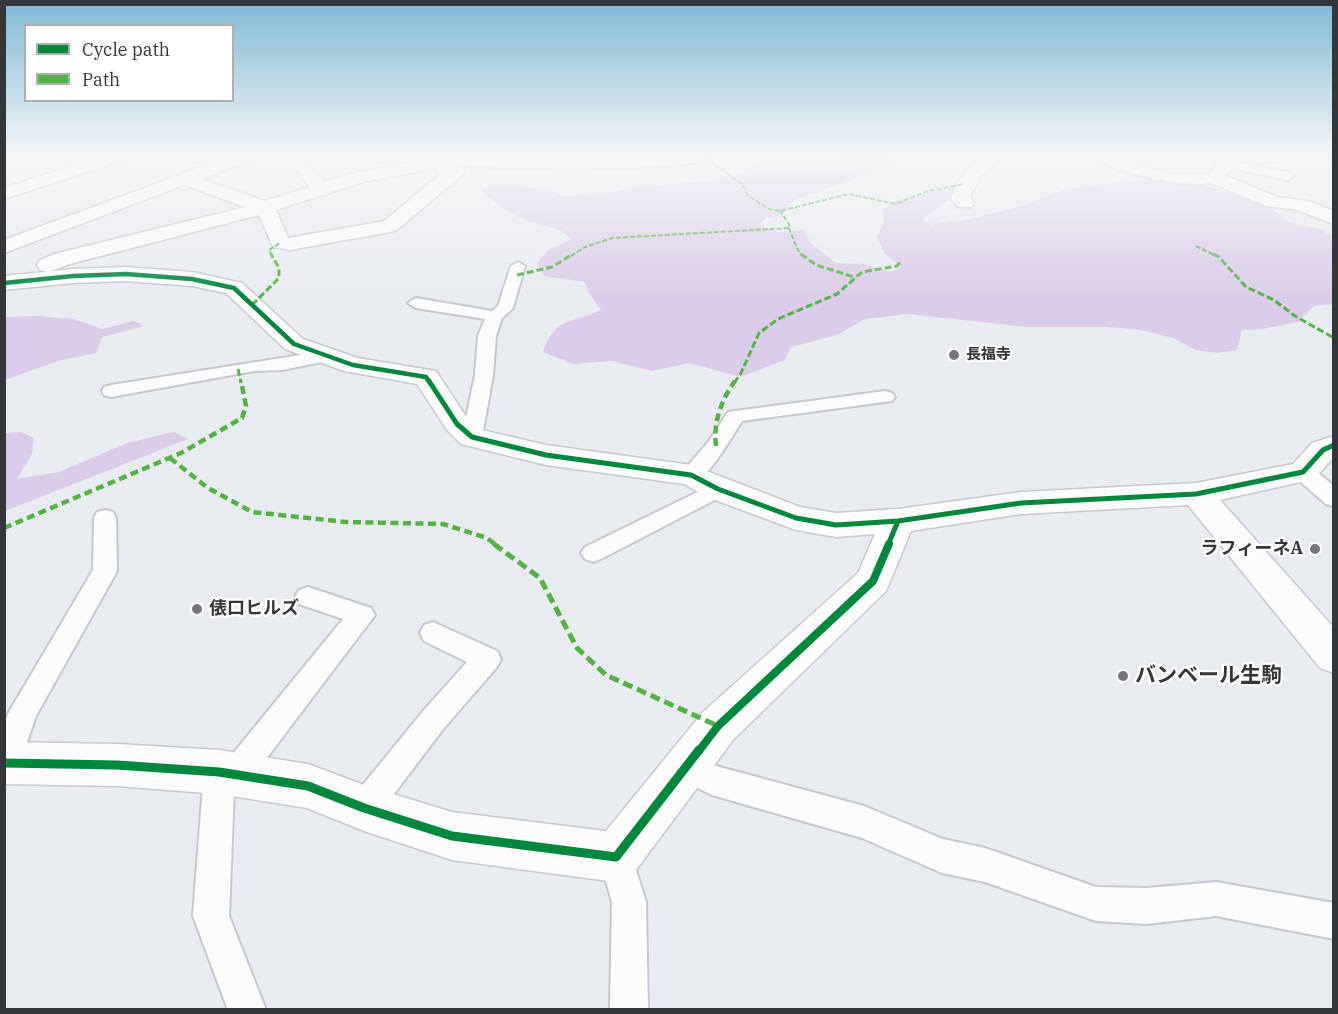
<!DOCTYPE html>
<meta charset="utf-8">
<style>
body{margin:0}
#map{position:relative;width:1338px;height:1014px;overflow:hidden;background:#e8ecf0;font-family:"IBM Plex Serif",serif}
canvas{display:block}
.frame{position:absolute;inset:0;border:6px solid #34373a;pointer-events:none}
.legend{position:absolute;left:24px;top:24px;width:210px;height:78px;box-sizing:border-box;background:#fff;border:2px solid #aeafb0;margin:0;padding:8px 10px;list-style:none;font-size:18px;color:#34373a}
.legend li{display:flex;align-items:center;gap:12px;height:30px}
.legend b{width:30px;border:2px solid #aeafb0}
</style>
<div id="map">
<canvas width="1338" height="1014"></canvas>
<div class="frame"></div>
<ul class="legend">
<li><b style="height:8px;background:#00873e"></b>Cycle path</li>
<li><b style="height:8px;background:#56b246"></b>Path</li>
</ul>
</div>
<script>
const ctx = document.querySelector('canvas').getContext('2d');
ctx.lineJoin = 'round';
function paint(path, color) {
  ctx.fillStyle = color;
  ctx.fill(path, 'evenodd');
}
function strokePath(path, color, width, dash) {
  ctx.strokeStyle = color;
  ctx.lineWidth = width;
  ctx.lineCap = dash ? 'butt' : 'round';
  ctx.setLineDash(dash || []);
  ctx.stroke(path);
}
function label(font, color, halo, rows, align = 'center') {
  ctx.font = font + ' "IBM Plex Serif","Noto Sans JP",serif';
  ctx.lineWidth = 4.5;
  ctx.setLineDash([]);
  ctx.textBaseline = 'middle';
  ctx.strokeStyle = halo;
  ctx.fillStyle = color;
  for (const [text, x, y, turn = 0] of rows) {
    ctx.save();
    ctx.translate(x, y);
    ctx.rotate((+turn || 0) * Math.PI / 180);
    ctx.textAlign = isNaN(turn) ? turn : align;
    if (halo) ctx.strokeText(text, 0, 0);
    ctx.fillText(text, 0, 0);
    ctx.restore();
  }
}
paint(new Path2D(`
 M868,155l29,4 -12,8 -92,34 -10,13 -17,4 -7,7 20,7 25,-2 6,12 25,21 29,1 26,8 11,-5 -17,-14 -7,-17 7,-13 -1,-14 12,-8 54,-13 6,1 -2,8 -31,22 9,6 39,-6 58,-15 38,-15 93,-11 35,4 75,24 20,17 32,6 12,8v67l-19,2 -16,16 -36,7 -20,1 -5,20 -20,3 -21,-3 -23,-12 -32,-8 -34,-3h-80l-119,-13 -43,5 -28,16 -46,12 -6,13 -44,17 -52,-14 -37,8 -40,-10 -39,3 -30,-12c13,-37 27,-27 58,-42l-12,-17 -4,-11 -41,-6 -7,-13 11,-13 23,-11c-15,-15 -25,-11 -43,-18 -14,-6 -38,-19 -47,-31l11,-4 40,2 20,3 10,5 39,-2 44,-8 74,-6 36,-12 10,-7 29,-3 9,4z
 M36,316l38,3 28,10 32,-8 10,5 -42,11 -6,16 -38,8 -53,19v-63z
 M21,432l13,6 -2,16 -15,25 42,-7 68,-29 47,-11 14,7 -183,72v-78z`), '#dbcde9');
const lane = new Path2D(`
 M1089,155h17l62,19h46l6,4c-19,17 -113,-7 -131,-23z
 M1228,161l60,11 6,4 -6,4 -64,-13 -2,-2z
 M518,262l7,4 -12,42 -11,10 -6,18 -3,39 -11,62 -3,4 -7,2 -7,-2 -3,-4 13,-62 3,-39 7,-17 -69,-11 -8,-5 8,-5 76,13 6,-5 13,-40z
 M326,351l6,1 3,4 -3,4 -50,10 -28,1 -143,26 -7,-2 -2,-4 2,-4 7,-2z
 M885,391l7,2 3,4 -3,4 -150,20c-9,14 -31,52 -44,59 -5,3 -10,1 -15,0l-3,-5 29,-34 19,-29z
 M1303,465l8,2 23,19v20l-8,-2 -31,-27 -3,-5 3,-5z
 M718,482l8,2 3,5 -3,5 -125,65 -8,3 -8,-3 -4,-6 4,-6z
 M105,510l8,2 3,6 1,53 -81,145 -21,61 -11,4v-58l5,-11 84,-142 1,-52 3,-6z
 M308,587l63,21 4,7 -128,169 -13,4 -5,128 37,94h-38l-35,-94 11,-144 4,-10 11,-5 8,4 116,-142 -44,-15 -4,-7 4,-7z
 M433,622l64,29 4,8 -4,8 -53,61 -69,91 -11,5 -11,-5 -5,-11 5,-11 71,-87 43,-48 -43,-21 -4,-8 4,-8z
 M686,752l30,14 148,40 79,33 42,9 111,39 51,1 69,-6 118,21v36l-118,-23 -69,8 -51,-3 -111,-39 -43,-9 -80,-35 -150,-43 -37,-18 -4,-10 4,-10z
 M616,840l12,5 18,57 2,108h-38l2,-108 -13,-45 5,-12z`);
const street = new Path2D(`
 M105,155h25l-2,4 -124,40v-11z
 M233,155h24l-2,4 -54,20 64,22 44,-14 -11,-16 -12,-12 2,-4h17l-2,3 21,24 36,-10 89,-16 81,3 187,-4c-15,19 -223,13 -258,11l6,5 -3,4 -65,55 -7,2 -100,18 -17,-3 -14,-32 -189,49 -22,8 -8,-2 -3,-5 3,-5 14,-6 191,-47 -61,-22 -180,68v-13zM438,168l-2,2 5,4 -57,47 -96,17 -12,-28 87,-28z
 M985,155h20l-25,22 -10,20 4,6 -2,4h-14l-7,-9c6,-19 18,-32 34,-43z
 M1211,155h17l9,10 -11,11 51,21 31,4 26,10v13l-37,-14 -30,-4 -59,-24 -3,-4 13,-13z
 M126,267l66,5 50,11 61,56 55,19 78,13 31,47 15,12 64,15 145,20 109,42 36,6 62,-4 123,-17 175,-9 97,-19 19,-21 22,-7v21l-20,22 -94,21 114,128v45l-14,-5 -132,-163 -167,9 -110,17 -25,60 -153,149 -100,134 -17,8 -164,-22 -88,-29 -57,-23 -88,-14 -102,-8 -113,-2v-42l113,2 102,6 89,14 56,21 88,27 154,19 97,-119 155,-139 17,-39 -39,3 -40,-7 -89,-33 -23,-13 -138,-19 -85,-21 -14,-14 -30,-46 -73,-13 -59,-22 -59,-56 -34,-7 -66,-5 -53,2 -69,7v-14l69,-7z`);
strokePath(lane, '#c6c9cc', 4);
strokePath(street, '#c6c9cc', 3);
paint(lane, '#fcfcfd');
paint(street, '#fcfcfd');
strokePath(new Path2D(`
 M704,156l39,29 5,11 21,13 11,2 69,-17 46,10 33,-13 36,-7
 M789,228l8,20 5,8
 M1196,246l20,10
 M272,256l-3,-6 11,-7
 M571,256l14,-9 27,-9 177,-10v-4l-9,-13`), '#56b246', 2, [5, 2]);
strokePath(new Path2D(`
 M801,254l15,11 38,12
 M1213,254l6,3 27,30 28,13 21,16 39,22
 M517,275l35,-8 21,-13
 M252,305l27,-27v-10l-8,-14
 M238,369l3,14
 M734,383l7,-10 18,-40 19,-14 59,-25 25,-22 35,-6 4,-5`), '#56b246', 3, [7, 3]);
strokePath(new Path2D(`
 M716,446c-3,-23 5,-46 19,-65
 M170,458l38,30 44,24 94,10 97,2 44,14 9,7
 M4,528l177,-75 61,-35 4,-12 -5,-25`), '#56b246', 4.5, [8, 4.5]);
strokePath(new Path2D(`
 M494,544l46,34 37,70 29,27 112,51`), '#56b246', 5, [10, 5]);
strokePath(new Path2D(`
 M4,283l69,-7 53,-2 66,5 42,9 60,56 59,21 73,12 4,6`), '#00873e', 4.5);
strokePath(new Path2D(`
 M429,381l28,43 15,13 74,18 145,20 27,14 78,29 40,7 62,-4 123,-18 175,-9 107,-22 20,-22 11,-5
 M888,545l10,-24`), '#00873e', 5);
strokePath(new Path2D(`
 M698,752l20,-26 155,-145 16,-37`), '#00873e', 8);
strokePath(new Path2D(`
 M4,763l113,2 102,7 89,14 56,22 88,28 164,21 83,-107`), '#00873e', 9);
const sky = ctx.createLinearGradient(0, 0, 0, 297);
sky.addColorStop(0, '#7fb8d5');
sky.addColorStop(0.52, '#f5f6f8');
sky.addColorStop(1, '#f5f6f800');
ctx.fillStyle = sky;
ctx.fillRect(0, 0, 1338, 297);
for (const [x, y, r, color] of [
 [954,355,6,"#73767a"],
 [1315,549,6,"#73767a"],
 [197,609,6,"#73767a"],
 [1123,676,6,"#73767a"]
]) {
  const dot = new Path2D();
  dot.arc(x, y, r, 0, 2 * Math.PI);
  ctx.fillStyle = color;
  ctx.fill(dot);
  strokePath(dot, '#fff', 2);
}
label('bold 15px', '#34373a', '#fff', [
 ["長福寺",966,355]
], 'left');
label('bold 18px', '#34373a', '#fff', [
 ["ラフィーネA",1303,549],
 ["俵口ヒルズ",209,609,"left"]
], 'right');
label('bold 21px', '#34373a', '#fff', [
 ["バンベール生駒",1135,676]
], 'left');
</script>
